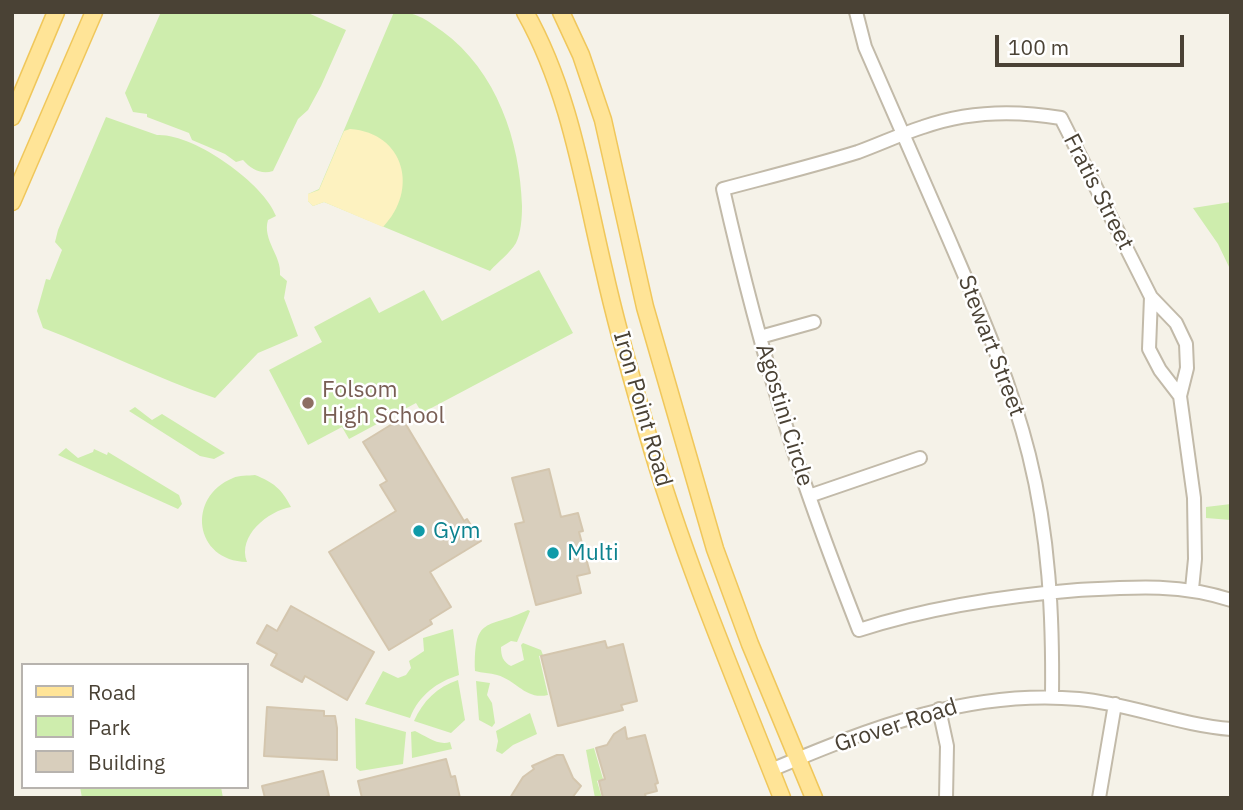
<!DOCTYPE html>
<style>
body{margin:0}
#map{position:relative;width:1243px;height:810px;overflow:hidden;background:#f5f2e8;font-family:"IBM Plex Sans",sans-serif}
canvas{display:block}
.frame{position:absolute;inset:0;border:14px solid #4a4235;pointer-events:none}
.legend{position:absolute;left:21px;top:663px;width:228px;height:126px;box-sizing:border-box;background:#fff;border:2px solid #b7b3ae;margin:0;padding:9px 12px;list-style:none;font-size:21px;color:#4a4235}
.legend li{display:flex;align-items:center;gap:14px;height:35px}
.legend b{width:35px;border:2px solid #b7b3ae}
.scale{position:absolute;left:995px;top:35px;width:189px;height:32px;box-sizing:border-box;border:4px solid #4a4235;border-top:0;padding-left:9px;font-size:21px;line-height:24px;white-space:nowrap;color:#4a4235;-webkit-text-stroke:5px #fff;paint-order:stroke}
</style>
<div id="map">
<canvas width="1243" height="810"></canvas>
<div class="frame"></div>
<ul class="legend">
<li><b style="height:9px;background:#ffe497"></b>Road</li>
<li><b style="height:19px;background:#ceedad"></b>Park</li>
<li><b style="height:19px;background:#d8cebc"></b>Building</li>
</ul>
<div class="scale">100 m</div>
</div>
<script>
const ctx = document.querySelector('canvas').getContext('2d');
ctx.lineJoin = 'round';
function paint(path, color) {
  ctx.fillStyle = color;
  ctx.fill(path, 'evenodd');
}
function strokePath(path, color, width, dash) {
  ctx.strokeStyle = color;
  ctx.lineWidth = width;
  ctx.lineCap = dash ? 'butt' : 'round';
  ctx.setLineDash(dash || []);
  ctx.stroke(path);
}
function label(font, color, halo, rows, align = 'center') {
  ctx.font = font + ' "IBM Plex Sans",sans-serif';
  ctx.lineWidth = 5;
  ctx.setLineDash([]);
  ctx.textBaseline = 'middle';
  ctx.strokeStyle = halo;
  ctx.fillStyle = color;
  for (const [text, x, y, turn = 0] of rows) {
    ctx.save();
    ctx.translate(x, y);
    ctx.rotate((+turn || 0) * Math.PI / 180);
    ctx.textAlign = isNaN(turn) ? turn : align;
    if (halo) ctx.strokeText(text, 0, 0);
    ctx.fillText(text, 0, 0);
    ctx.restore();
  }
}
paint(new Path2D(`
 M161,12h145l40,18 -25,56 -13,24 -10,9 -25,52c-12,4 -22,-2 -30,-11l-7,2 -11,-8 -33,-14 -3,-7 -42,-16v-3l-14,-2 -8,-19z
 M394,12c22,0 30,6 48,19 55,40 78,110 80,175 0,12 -1,27 -6,37 -6,10 -18,19 -26,28l-166,-69 -11,4 -5,-5v-7l11,-5z
 M106,117l51,18c36,-2 107,48 119,81l-8,4c-6,20 14,36 12,55l7,6 -3,17 14,38 -40,17 -43,45c-59,-20 -114,-48 -172,-70l-6,-17 9,-32 4,1 12,-30 -7,-8 3,-12z
 M1231,202v69l-13,-27 -25,-36z
 M539,270l34,63 -151,80 -6,-10 -67,36 -7,-12 -34,18 -39,-75 53,-28 -8,-15 56,-30 9,16 45,-23 18,31z
 M135,407l17,13 10,-6 63,39 -11,6 -14,-3 -71,-45z
 M66,448l12,10 15,-6 1,-3 13,6 1,-3 71,43 3,9 -4,5 -120,-54z
 M255,475c18,7 27,14 36,32 -23,4 -54,29 -44,55 -53,-1 -61,-65 -14,-84 6,-3 15,-2 22,-3z
 M1231,504v16l-25,-2v-11z
 M528,610l2,1 -13,31 -6,-1 -10,6c0,9 2,15 10,19l13,-6 -3,-15 2,-2 18,7 2,5 -4,1 9,39c-23,5 -30,-14 -51,-20 -7,-2 -15,-2 -22,-4 -1,-57 12,-41 53,-61z
 M453,629l6,46c-22,7 -40,20 -49,43l-45,-14 18,-33 15,7 8,-3 5,-7 -2,-7 15,-10 -1,-13z
 M458,680l7,40 -14,13 -37,-12c9,-20 23,-34 44,-41z
 M476,681l14,2 -3,12 5,8 3,20 -3,4 -13,-7z
 M530,713l7,21 -24,11 -11,9 -6,-3 2,-10 -2,-10z
 M355,718l51,14 -3,32 -43,7 -4,-3z
 M415,731c11,5 23,15 35,11l2,7 -40,9 -1,-26z
 M594,748l9,31 -6,2 5,17h-7l-9,-48z
 M80,787h141l2,11h-141z`), '#ceedad');
paint(new Path2D(`
 M350,129c55,4 69,61 33,98l-59,-25 -11,4 -5,-5v-7l11,-4 25,-59z`), '#fdf2c0');
const building = new Path2D(`
 M402,418l62,103 3,-2 14,22 -51,31 21,35 -21,13 2,4 -43,26 -60,-98 67,-41 -16,-26 7,-4 -24,-39z
 M549,469l12,48 17,-4 5,18 -4,1 11,41 -13,3 4,17 -45,12 -21,-81 9,-2 -12,-44z
 M291,606l83,46 -27,48 -42,-24 -3,6 -31,-17 6,-11 -20,-11 10,-18 10,6z
 M605,641l2,7 16,-4 14,57 -16,4 2,5 -65,16 -17,-70z
 M267,707l57,4v5h11l2,12v32l-73,-4z
 M625,727l2,12 18,-4 13,48 -3,1 2,7 -12,3 1,4h-43l-4,-17 6,-2 -9,-31 11,-3 7,-11z
 M557,755h6l10,23 8,8 -9,12h-62l13,-21 11,-8 -2,-3z
 M446,759l5,18 4,-1 5,22h-98l-4,-17z
 M323,771l6,25 -8,2h-56l-3,-12z`);
paint(building, '#d8cebc');
strokePath(building, '#d4c6ae', 2);
const minor = new Path2D(`
 M856,12l9,35c28,63 55,127 83,190 31,72 62,142 81,218 20,80 24,161 23,242
 M1151,297l-2,52 11,21 20,26
 M760,337l54,-15
 M809,496l111,-38
 M1192,589l3,-30 -1,-61 -14,-102 7,-28 -1,-24 -10,-21 -25,-26 -90,-179c-47,-8 -93,-7 -138,9 -22,7 -43,17 -65,25 -45,14 -90,25 -135,37 18,79 38,157 62,234 21,70 47,138 74,207 71,-23 144,-34 219,-40 53,-3 102,-7 153,10
 M939,709l8,37 -1,52
 M771,770c99,-42 199,-81 308,-71 52,5 100,26 152,30
 M1099,798l16,-94`);
const major = new Path2D(`
 M525,12c45,80 58,170 79,258 11,49 24,96 38,144 36,132 90,257 140,384
 M561,12l20,43 22,65 42,187 70,242 35,95 64,154
 M12,117l44,-105
 M12,202l82,-190`);
strokePath(minor, '#c2baa9', 16);
strokePath(major, '#f0c75b', 19);
strokePath(minor, '#fff', 12);
strokePath(major, '#ffe497', 16);
for (const [x, y, r, color] of [
 [308,403,7,"#8d6e63"],
 [419,531,7,"#0f9aa8"],
 [553,553,7,"#0f9aa8"]
]) {
  const dot = new Path2D();
  dot.arc(x, y, r, 0, 2 * Math.PI);
  ctx.fillStyle = color;
  ctx.fill(dot);
  strokePath(dot, '#fff', 2.5);
}
label('23px', '#4a4235', '#fff', [
 ["Fratis Street",1098,192,63],
 ["Stewart Street",991,346,69],
 ["Iron Point Road",642,409,74],
 ["Agostini Circle",784,415,73],
 ["Grover Road",896,726,-18]
]);
label('23px', '#785e54', '#fff', [
 ["Folsom",322,390],
 ["High School",322,416]
], 'left');
label('23px', '#0d838f', '#fff', [
 ["Gym",433,531],
 ["Multi",567,553]
], 'left');
</script>
